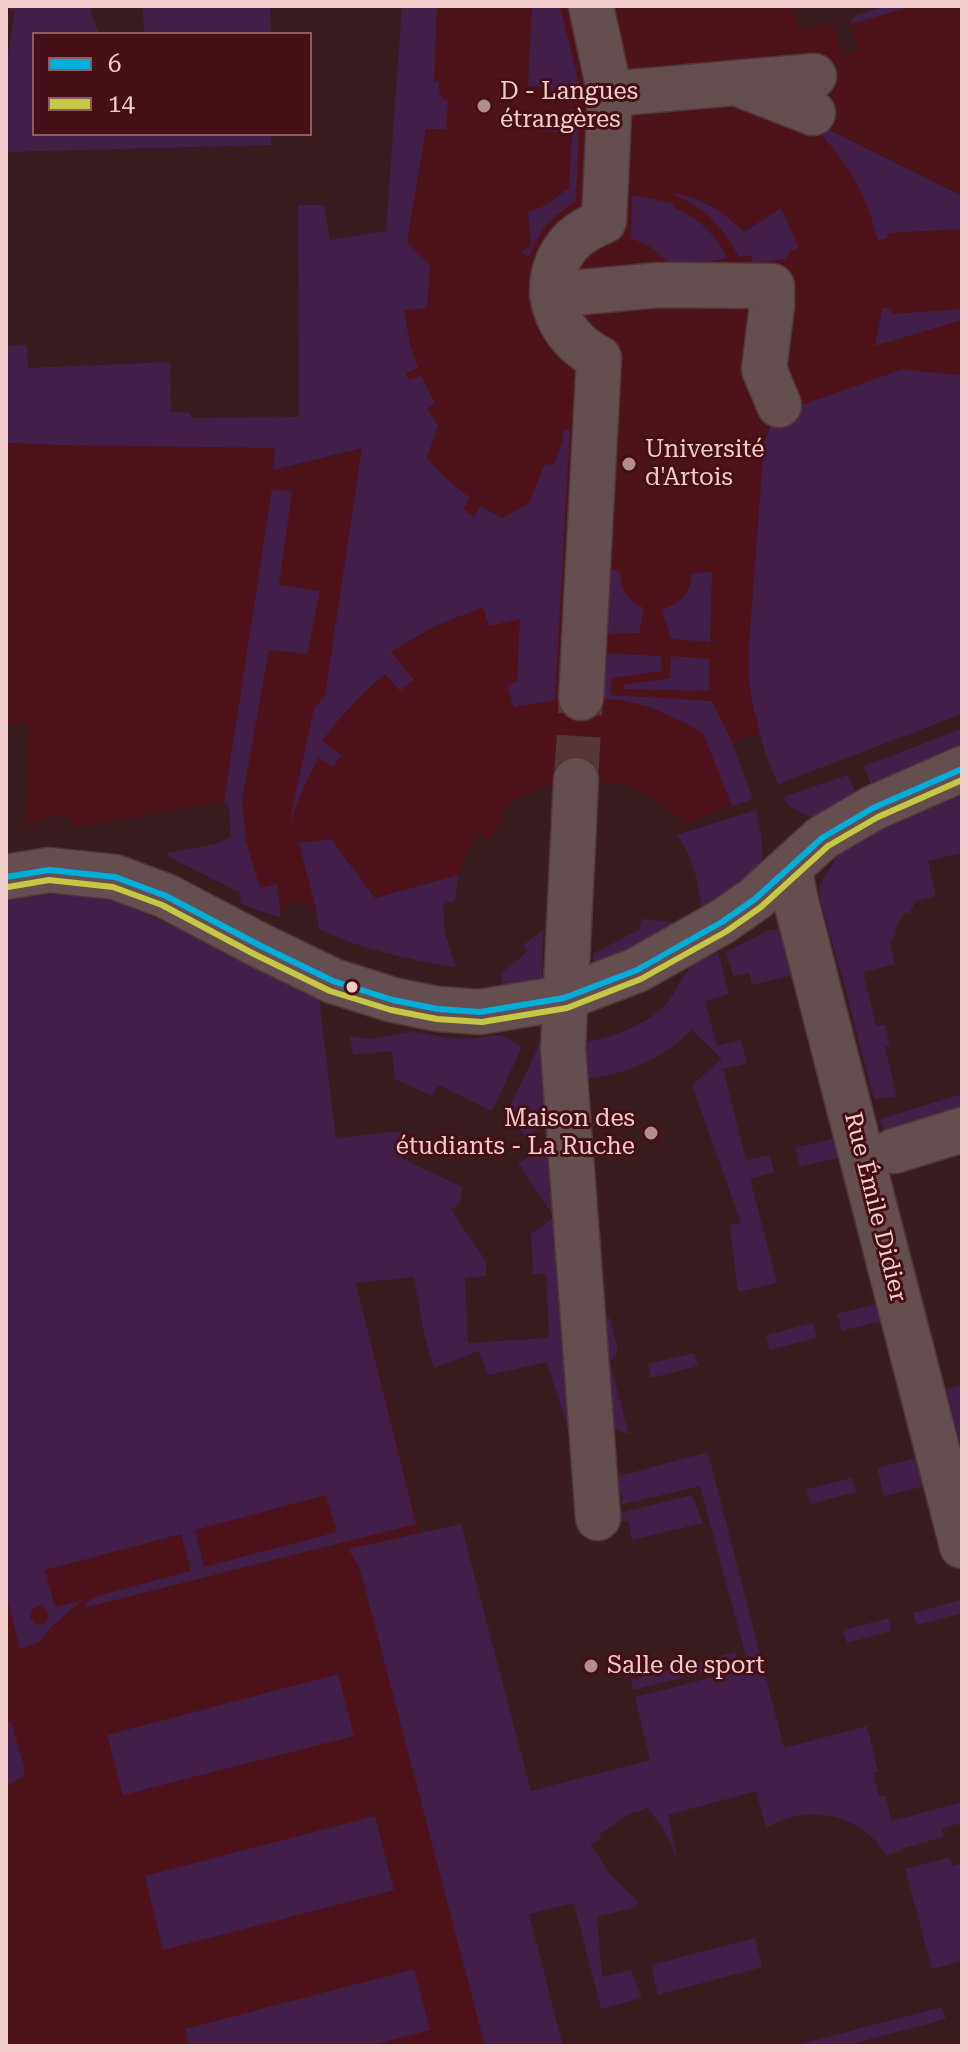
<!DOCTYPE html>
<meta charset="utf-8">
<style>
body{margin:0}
#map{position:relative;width:968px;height:2052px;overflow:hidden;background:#391c1f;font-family:"Roboto Serif",serif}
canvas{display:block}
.frame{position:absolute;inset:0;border:8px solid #f1cccc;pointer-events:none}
.legend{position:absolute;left:32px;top:32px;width:280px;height:104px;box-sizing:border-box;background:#460f16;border:2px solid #8a5b5f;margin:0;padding:10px 14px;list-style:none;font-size:24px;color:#f1cccc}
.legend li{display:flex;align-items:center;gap:16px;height:40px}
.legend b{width:40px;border:2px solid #8a5b5f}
</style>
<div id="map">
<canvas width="968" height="2052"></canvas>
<div class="frame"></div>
<ul class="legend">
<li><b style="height:10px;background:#00aedc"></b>6</li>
<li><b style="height:10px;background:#c5c844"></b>14</li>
</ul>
</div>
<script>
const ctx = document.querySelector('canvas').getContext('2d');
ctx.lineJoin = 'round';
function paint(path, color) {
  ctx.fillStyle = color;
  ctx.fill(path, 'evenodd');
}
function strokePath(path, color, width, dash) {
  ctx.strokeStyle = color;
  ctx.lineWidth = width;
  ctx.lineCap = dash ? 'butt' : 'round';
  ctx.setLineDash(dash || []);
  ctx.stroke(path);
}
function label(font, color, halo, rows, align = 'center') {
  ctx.font = font + ' "Roboto Serif",serif';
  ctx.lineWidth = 6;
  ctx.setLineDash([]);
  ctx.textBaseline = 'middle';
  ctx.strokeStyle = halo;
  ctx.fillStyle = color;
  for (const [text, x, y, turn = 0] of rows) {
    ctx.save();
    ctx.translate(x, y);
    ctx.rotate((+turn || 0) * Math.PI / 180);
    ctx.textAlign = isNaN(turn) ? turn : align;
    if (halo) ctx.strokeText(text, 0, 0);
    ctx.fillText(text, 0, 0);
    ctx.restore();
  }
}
paint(new Path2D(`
 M402,6h389l9,24 32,-7 11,32 15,-6 -8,-25 65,-18h47v667l-251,75 21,58 -47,17 -35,-27 -25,-11 -37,-5 -27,2 -16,4 -27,12 -19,14 6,7 -18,20 -7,-6 -12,17 -10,25 -83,23 -59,11 -5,1 -3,-10 -28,7 1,11 -40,-14 -8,-50 -4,-47 -5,-5 -147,25 -14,-14 -38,13 4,-102 -23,-1v-280l55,2 215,3 -3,22 59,-13 43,-13z
 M6,898l104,1 54,22 118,79 77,294 192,752h-545z`), '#4e121b');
paint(new Path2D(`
 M10,6h88l-8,4 9,24h-65v100h237v11l-265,7v-96l2,-1 7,-44h-5z
 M143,6h127l1,28h-127z
 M402,6h35l-3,75 5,1v9l3,7 6,3 -2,28h-20l-19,113 23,23 -3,43 -23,2 6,35 8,23 -12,5 3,7 12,-4 14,27 -8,6 11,16 -11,33 22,23 21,17 -7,10 11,9 7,-11 21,12 27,-15 16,-39 9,1 8,-22 2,-14 6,1 -15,270 -41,7 -7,-22 10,-3 3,-63 -31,7 -6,-19 -48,19 -44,26 23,28 -14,11 -15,-17c-24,20 -44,42 -63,67l19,14 -8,12 -15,-9 -16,33 -13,34 25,-117 11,-12 37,-248 -89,22 2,-22 -214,-3 -55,-2v-97l21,-1 1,23 142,-6 1,50 19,1 1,5 108,-1 -1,-212h26l6,35 56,-9z
 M532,6h28l20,80 -29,6 -2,-5 -21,-1z
 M886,6h29l-65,18 6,-9z
 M580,107l-4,94c-26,18 -34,25 -47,55l-8,-3 10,-8 -3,-34c15,-1 28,-14 41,-23l3,-55 -32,-2 18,-9 -2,-7z
 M807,119l155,77v33l-74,4 -2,6 -8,1c-4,-12 -7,-25 -12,-37 -13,-32 -35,-59 -59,-84z
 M676,193l20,6 24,12 24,21 37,-24 18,40 -9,3 -4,8 -34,4 -1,-8 -12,2c-17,-31 -31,-47 -64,-62z
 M632,195l41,8v4c25,10 42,27 54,51l-55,11c-11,-16 -22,-25 -41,-30z
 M883,308h8l1,6 70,-5v11l-87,26z
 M903,369l59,7v338l-184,70 -13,-31 -12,-47 -4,-24v-36l15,-204 8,-17 30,-20z
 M272,489l20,3 -13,93 41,6 -13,63 -38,-4 -27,150 4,41 14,47 17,-4 4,34 -40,-14 -2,-12 -70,-35 -2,-4 48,-9 16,-7 -2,-30 -5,-5z
 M603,569l17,2c0,19 7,29 24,37l-5,25 -40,1z
 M712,572l-2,70 -39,-3 -9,-30c19,-5 29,-17 30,-36z
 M598,653l63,3v15l-50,7v17l101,6 20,41 21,57 -21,7 -29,-73 -26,-14 -28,-12 -29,-7 -25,-2z
 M671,656l38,3v32l-85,-2v-4l46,-7z
 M962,729v24l-88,38 -10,-25z
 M848,775l10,23 -43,22 -26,-14 -6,-9z
 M962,786v67l-34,8 8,35 -20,5 -7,13 -4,-2 -10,18 2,2 -7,12 5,20 -32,8 13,54 9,-1 5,20 -5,2 12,50 -23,2 -31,-120 -23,-80v-14l22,-37z
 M756,810c3,15 7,30 6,45 -3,23 -42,45 -59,59 -4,-28 -9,-56 -26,-79z
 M331,839l44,59 83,-23 -3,25 -12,4 2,29 11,34c-50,-8 -92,-17 -137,-38l-3,-20 -17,-66z
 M34,894l44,1 32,4 128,55 67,35 14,10 17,139 65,-7 4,23 -2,5 59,28 -2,16 -9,7 36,53 -2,13 -20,2 3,65 81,-5 -3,-64h-13l-2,-40 23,-17 -36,-54 41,-24 21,291 -12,-1 -21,-67 -59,13 -9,-24 -45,17 -10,-34 -10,-57 -58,6 60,241 -333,84 10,-11 98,-26 -10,-37 -136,36 10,37 28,-7 -30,25 -13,17 -20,7 -14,-55v-696zM326,1495l11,37 -133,35 -9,-37zM40,1606l6,3 3,6 -3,7 -6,3 -6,-2 -4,-6 1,-7z
 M642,919l30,3 5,6 -84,41 1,-16 45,-23z
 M785,927l14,47 -47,11 -3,-12 -16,3 -7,-24 41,-21z
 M543,930l-1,56 -39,5 -2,-17 27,-23 -5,-6z
 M718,952l11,42 -24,7 12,45 24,-6 6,23 -24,6 23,91 24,-5 4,17 -24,7 27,104 -39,9 -8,-67 11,-2 -49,-138 30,-26 -30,-29c-31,30 -67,45 -110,49v-36c30,-6 62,-16 84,-39 10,-11 15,-27 25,-37 7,-6 19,-10 27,-15z
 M413,1031l28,6 30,2 27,-4 8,2 16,10 -30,64 -54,-26 -6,11 -37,-17 -3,-28 -39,4 -3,-19 22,3z
 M542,1039l16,77 -33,21 -17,-26z
 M962,1094v17l-77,25 -5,-17z
 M843,1136l5,19 -48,12 -5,-19z
 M885,1302l5,17 -48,12 -5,-17z
 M610,1318l8,33 -8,12 19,72 -22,-11 -7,-105z
 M813,1323l4,15 -47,12 -4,-15z
 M694,1353l4,13 -47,12 -3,-14z
 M962,1385v64l-16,-60z
 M708,1452l76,296 83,-22 11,45 -5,2 6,23h6l7,25 70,-19v21l-20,5 2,9 -43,12v2l-15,4c-17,-30 -56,-46 -90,-39 -11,2 -21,7 -30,12l-10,-37 -88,24 9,42 -15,-30 -15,-20 -10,6 -3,-2 -35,24 2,3 -10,7 19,29 28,28 -4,6 -37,9 5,60 29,-7 11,28 -41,11 -27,-106 -45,11 34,132h-78l-122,-466 -5,-15 -10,-16 113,-25 70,267 119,-31 -15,-63 114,-29 -49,-182 -80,19 4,-8 -23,-16z
 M924,1456l7,29 -47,11 -7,-28z
 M852,1478l4,14 -45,12 -5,-15z
 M692,1495l11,28 -71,17 -4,-19 -10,1 -2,-8z
 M960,1600l2,13 -45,12 -4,-12z
 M889,1618l2,13 -44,12 -4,-13z
 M736,1652l3,11 -106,27 -2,-10z
 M338,1674l16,62 -231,59 -16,-60z
 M11,1721l14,50 -3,6 -16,10v-65z
 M375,1816l19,74 -231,60 -18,-74z
 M949,1857l3,9 10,-3v98l-30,8 -27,-100z
 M755,1938l7,29 -104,28 -7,-30z
 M414,1969l16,61 -61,16h-180l-4,-17z
 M942,2007l4,12 -102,27h-51z`), '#421f48');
strokePath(new Path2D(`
 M576,780l5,-82`), '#553639', 44, [44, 22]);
const minor = new Path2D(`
 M746,87l67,26
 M610,94l204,-18
 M552,295l107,-10 113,1v20l-8,63 15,36
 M581,698l18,-340c-43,-21 -63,-73 -31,-113 10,-12 23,-18 36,-24l6,-127 -19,-88
 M576,780l-13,269 35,469
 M790,869l5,29 167,648
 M6,877l43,-7 66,7 51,19 93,49 74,36 60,19 45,9 42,3 84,-14 73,-28 85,-48 33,-23 67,-61 51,-30 89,-39
 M894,1151l68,-21`);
strokePath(minor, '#4f383a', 47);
strokePath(minor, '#644e4f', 44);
strokePath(new Path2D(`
 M6,877l43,-7 66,7 51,19 93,49 74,36 60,19 45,9 42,3 84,-14 73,-28 85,-48 33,-23 67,-61 51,-30 89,-39`), '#00aedc', 6);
strokePath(new Path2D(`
 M8,887l41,-7 64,7 49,18 92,49 76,37 61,19 46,9 45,3 85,-14 74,-29 86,-48 34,-24 67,-61 50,-29 84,-37`), '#c5c844', 6);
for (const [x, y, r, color] of [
 [484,106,8,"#b18e8f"],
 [629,464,8,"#b18e8f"],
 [352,987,7,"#f1cccc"],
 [651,1133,8,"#b18e8f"],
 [591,1666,8,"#b18e8f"]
]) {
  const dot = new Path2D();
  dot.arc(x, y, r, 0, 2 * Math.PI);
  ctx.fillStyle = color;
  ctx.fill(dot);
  strokePath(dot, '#460f16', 3);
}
label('24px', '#f1cccc', '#460f16', [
 ["D - Langues",500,92],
 ["étrangères",500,120],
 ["Université",645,450],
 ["d'Artois",645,478],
 ["Maison des",635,1119,"right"],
 ["étudiants - La Ruche",635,1147,"right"],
 ["Salle de sport",607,1666]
], 'left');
label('24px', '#f1cccc', '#460f16', [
 ["Rue Émile Didier",875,1207,76]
]);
</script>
